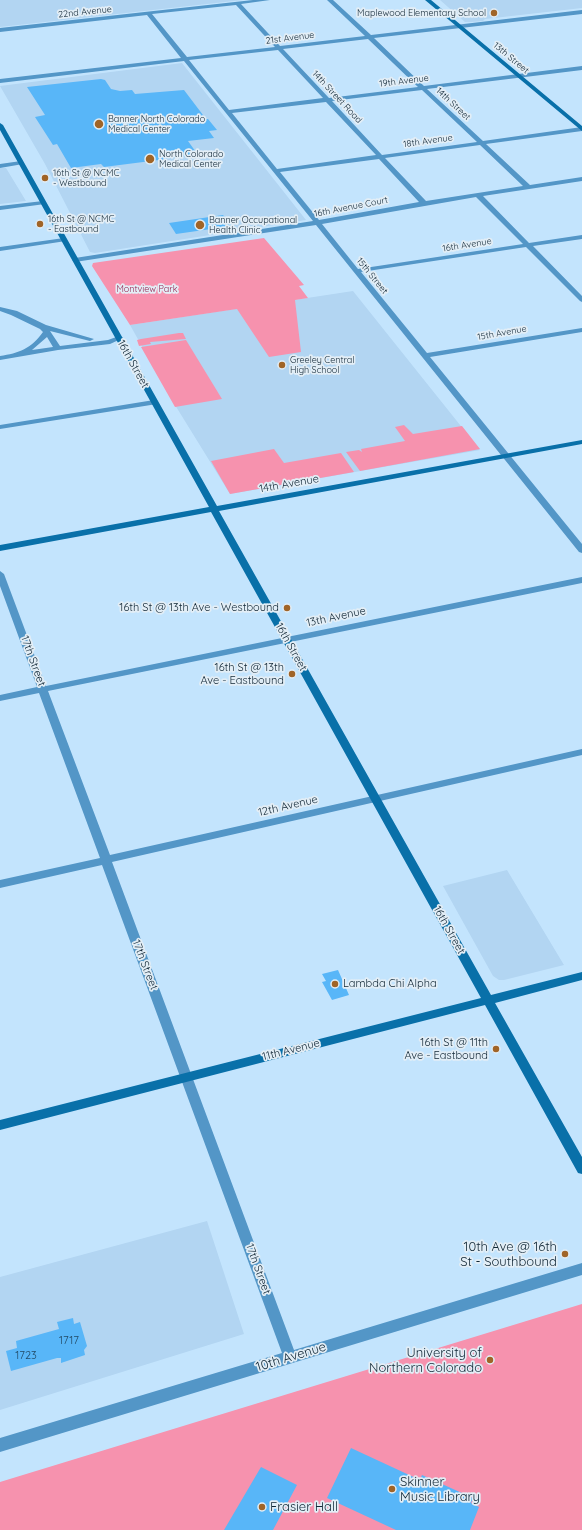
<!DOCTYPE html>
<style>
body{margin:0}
canvas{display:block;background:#c3e4fd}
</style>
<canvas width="582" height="1530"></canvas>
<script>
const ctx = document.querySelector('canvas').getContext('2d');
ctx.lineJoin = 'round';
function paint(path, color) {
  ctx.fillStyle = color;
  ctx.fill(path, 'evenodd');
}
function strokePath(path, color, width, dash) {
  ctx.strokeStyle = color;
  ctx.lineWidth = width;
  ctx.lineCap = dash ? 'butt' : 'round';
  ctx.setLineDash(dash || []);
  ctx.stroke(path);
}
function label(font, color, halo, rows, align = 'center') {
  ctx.font = font + ' Quicksand,sans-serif';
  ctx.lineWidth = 3.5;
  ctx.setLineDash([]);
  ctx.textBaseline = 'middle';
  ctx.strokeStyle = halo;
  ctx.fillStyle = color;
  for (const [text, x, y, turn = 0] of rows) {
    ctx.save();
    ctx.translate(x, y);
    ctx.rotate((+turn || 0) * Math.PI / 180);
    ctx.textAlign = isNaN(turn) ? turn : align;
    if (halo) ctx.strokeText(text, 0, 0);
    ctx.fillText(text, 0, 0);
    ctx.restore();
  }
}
paint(new Path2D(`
 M0,0h243l-243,27z
 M440,0h142v8l-97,11 -2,2 -12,1h-6z
 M182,63l124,157 -211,33 -5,-1 -45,-88 -45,-78z
 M0,168h6l20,33 -26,3z
 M353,291l127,159 -250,44 -55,-89 -45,-80z
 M507,870l57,95 -60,15h-5l-6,-4 -50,-90z
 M207,1221l37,113 -244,76v-133z`), '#b2d5f2');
paint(new Path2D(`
 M264,238l40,47 -5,1 9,12 -13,2 6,52 -32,5 -32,-48 -107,16 -38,-59 1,-3z
 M179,333h4l3,6 -36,3 1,2 -12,2 -2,-6 4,-1z
 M186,340l36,59 -47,8 -34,-60z
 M404,425l9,9 49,-8 18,23 -120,22 -14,-19 13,-2 3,2 -1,-3 44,-8 -10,-14z
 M274,449l10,14 57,-10 13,19 -124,22 -19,-33z
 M582,1304v226h-582v-48z`), '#f692ae');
paint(new Path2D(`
 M101,79l4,1 6,9 9,2 12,-1 3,4 49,-4 22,29h2l9,11 -8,1 5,7 -26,3 10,14 -94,12 -3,-3 -30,4 -14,-24 -4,1 -18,-28 10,-2 -18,-28z
 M223,215l9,11 -56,8 -7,-11z
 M338,970l11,25 -17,5 -10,-18 4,-1 -4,-7z
 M73,1318l1,6 6,-2 7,24 -3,4 1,5 -24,8v-5h-4l-46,13 -5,-20 11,-3 -1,-7 43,-12 -2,-7z
 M351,1448l69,32 2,-5 51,23 -2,5 8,4 -9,23h-74l-69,-32z
 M261,1467l36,18 -24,45h-49z`), '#58b6f8');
paint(new Path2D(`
 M253,0h17l-29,4 39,42 85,-10 -38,-36h6l38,35 211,-25v4l-208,24 50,48 158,-20v4l-155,19 56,52 99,-14v4l-96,13 44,41 52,-8v4l-99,15 46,47 53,-8v4l-49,7 49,50v6l-2,-1 -54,-54 -165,25 66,81 155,-25v4l-152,25 152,187v9l-3,-1 -263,-327 -241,37 -3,-2 3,-2 238,-37 -129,-160 -184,22v-4l181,-21 -34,-43 -147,17v-4zM236,5l39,42 -88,10 -35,-43zM368,39l50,48 -89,11 -46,-49zM278,50l45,48 -94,12 -40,-50zM422,90l55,52 -95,13 -50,-54zM326,102l50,53 -99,14 -45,-56zM480,145l43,41 -97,15 -41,-43zM379,159l40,43 -100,18 -39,-48zM476,197l47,47 -165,25 -36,-45z
 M21,161l2,1v2l-23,4v-4z
 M43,201l3,2 -1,1 -45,6v-4z
 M64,238l3,2 -1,1 -66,10v-4z
 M0,307l17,4 29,14 48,14 -4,2 -40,-10 10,15 48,-6 11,-4 4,2 -13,6 -52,6 -58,10v-4c19,-3 31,-7 43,-24l-3,-3 -29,-14 -11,-4zM47,337l6,10 -21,3z
 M154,400l4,2 -1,2 -157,25v-4z
 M0,571l4,3 42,112 536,-109v6l-534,108 62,164 472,-106v6l-470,107 182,488 288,-87v12l-582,177v-14l282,-85 -180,-488 -102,23v-8l100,-22 -61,-165 -39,8v-6l37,-8 -37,-101z`), '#5396c7');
paint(new Path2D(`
 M425,0h6l151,126v5z
 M0,123l3,2 214,381 365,-66v4l-363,67 272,484 91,-23v8l-87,23 87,154v17l-4,-1 -93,-168 -485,125v-10l481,-122 -270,-486 -211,39v-6l209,-38 -209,-377z`), '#0970a9');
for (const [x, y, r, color] of [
 [494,13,4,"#a06427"],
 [99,124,5,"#a06427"],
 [150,159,5,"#a06427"],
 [45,178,4,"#a06427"],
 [40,224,4,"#a06427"],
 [200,225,5,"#a06427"],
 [282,365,4,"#a06427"],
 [287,608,4,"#a06427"],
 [292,674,4,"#a06427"],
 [335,984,4,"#a06427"],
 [496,1049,4,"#a06427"],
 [565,1254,4,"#a06427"],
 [490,1360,4,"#a06427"],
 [392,1489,4,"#a06427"],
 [262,1507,4,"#a06427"]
]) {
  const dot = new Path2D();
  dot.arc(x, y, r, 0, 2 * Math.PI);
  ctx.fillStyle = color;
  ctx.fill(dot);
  strokePath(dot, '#e3eef6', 1.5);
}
label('9px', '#102635', '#e3eef6', [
 ["22nd Avenue",85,12,-6],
 ["21st Avenue",290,38,-7],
 ["13th Street",511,58,40],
 ["19th Avenue",404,81,-7],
 ["14th Street Road",337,97,47],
 ["14th Street",453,104,43],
 ["18th Avenue",428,141,-8],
 ["16th Avenue Court",351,207,-11],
 ["16th Avenue",467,245,-9],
 ["15th Street",372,276,51],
 ["15th Avenue",502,333,-10]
]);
label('9px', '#102635', '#e3eef6', [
 ["Maplewood Elementary School",486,13,"right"],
 ["Banner North Colorado",108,119],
 ["Medical Center",108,129],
 ["North Colorado",159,154],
 ["Medical Center",159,164],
 ["16th St @ NCMC",53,173],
 ["- Westbound",53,183],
 ["16th St @ NCMC",48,219],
 ["- Eastbound",48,229],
 ["Banner Occupational",209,220],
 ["Health Clinic",209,230],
 ["Greeley Central",290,360],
 ["High School",290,370]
], 'left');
label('9px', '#94204e', '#e3eef6', [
 ["Montview Park",147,289]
]);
label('11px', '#102635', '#e3eef6', [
 ["16th Street",133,364,61],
 ["14th Avenue",289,484,-10],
 ["13th Avenue",336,617,-12],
 ["16th Street",291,647,61],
 ["17th Street",33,661,70],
 ["12th Avenue",288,806,-13],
 ["16th Street",449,930,61],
 ["17th Street",145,965,69],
 ["11th Avenue",291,1050,-14],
 ["17th Street",258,1269,70]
]);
label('11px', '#102635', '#e3eef6', [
 ["16th St @ 13th Ave - Westbound",279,608],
 ["16th St @ 13th",284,668],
 ["Ave - Eastbound",284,681],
 ["Lambda Chi Alpha",343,984,"left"],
 ["16th St @ 11th",488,1043],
 ["Ave - Eastbound",488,1056]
], 'right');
label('11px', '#224a66', null, [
 ["1717",69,1341],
 ["1723",26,1356]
]);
label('13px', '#102635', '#e3eef6', [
 ["10th Ave @ 16th",557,1247],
 ["St - Southbound",557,1262],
 ["University of",482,1353],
 ["Northern Colorado",482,1368],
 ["Skinner",400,1482,"left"],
 ["Music Library",400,1497,"left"],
 ["Frasier Hall",270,1507,"left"]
], 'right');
label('13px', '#102635', '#e3eef6', [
 ["10th Avenue",291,1357,-17]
]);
</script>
